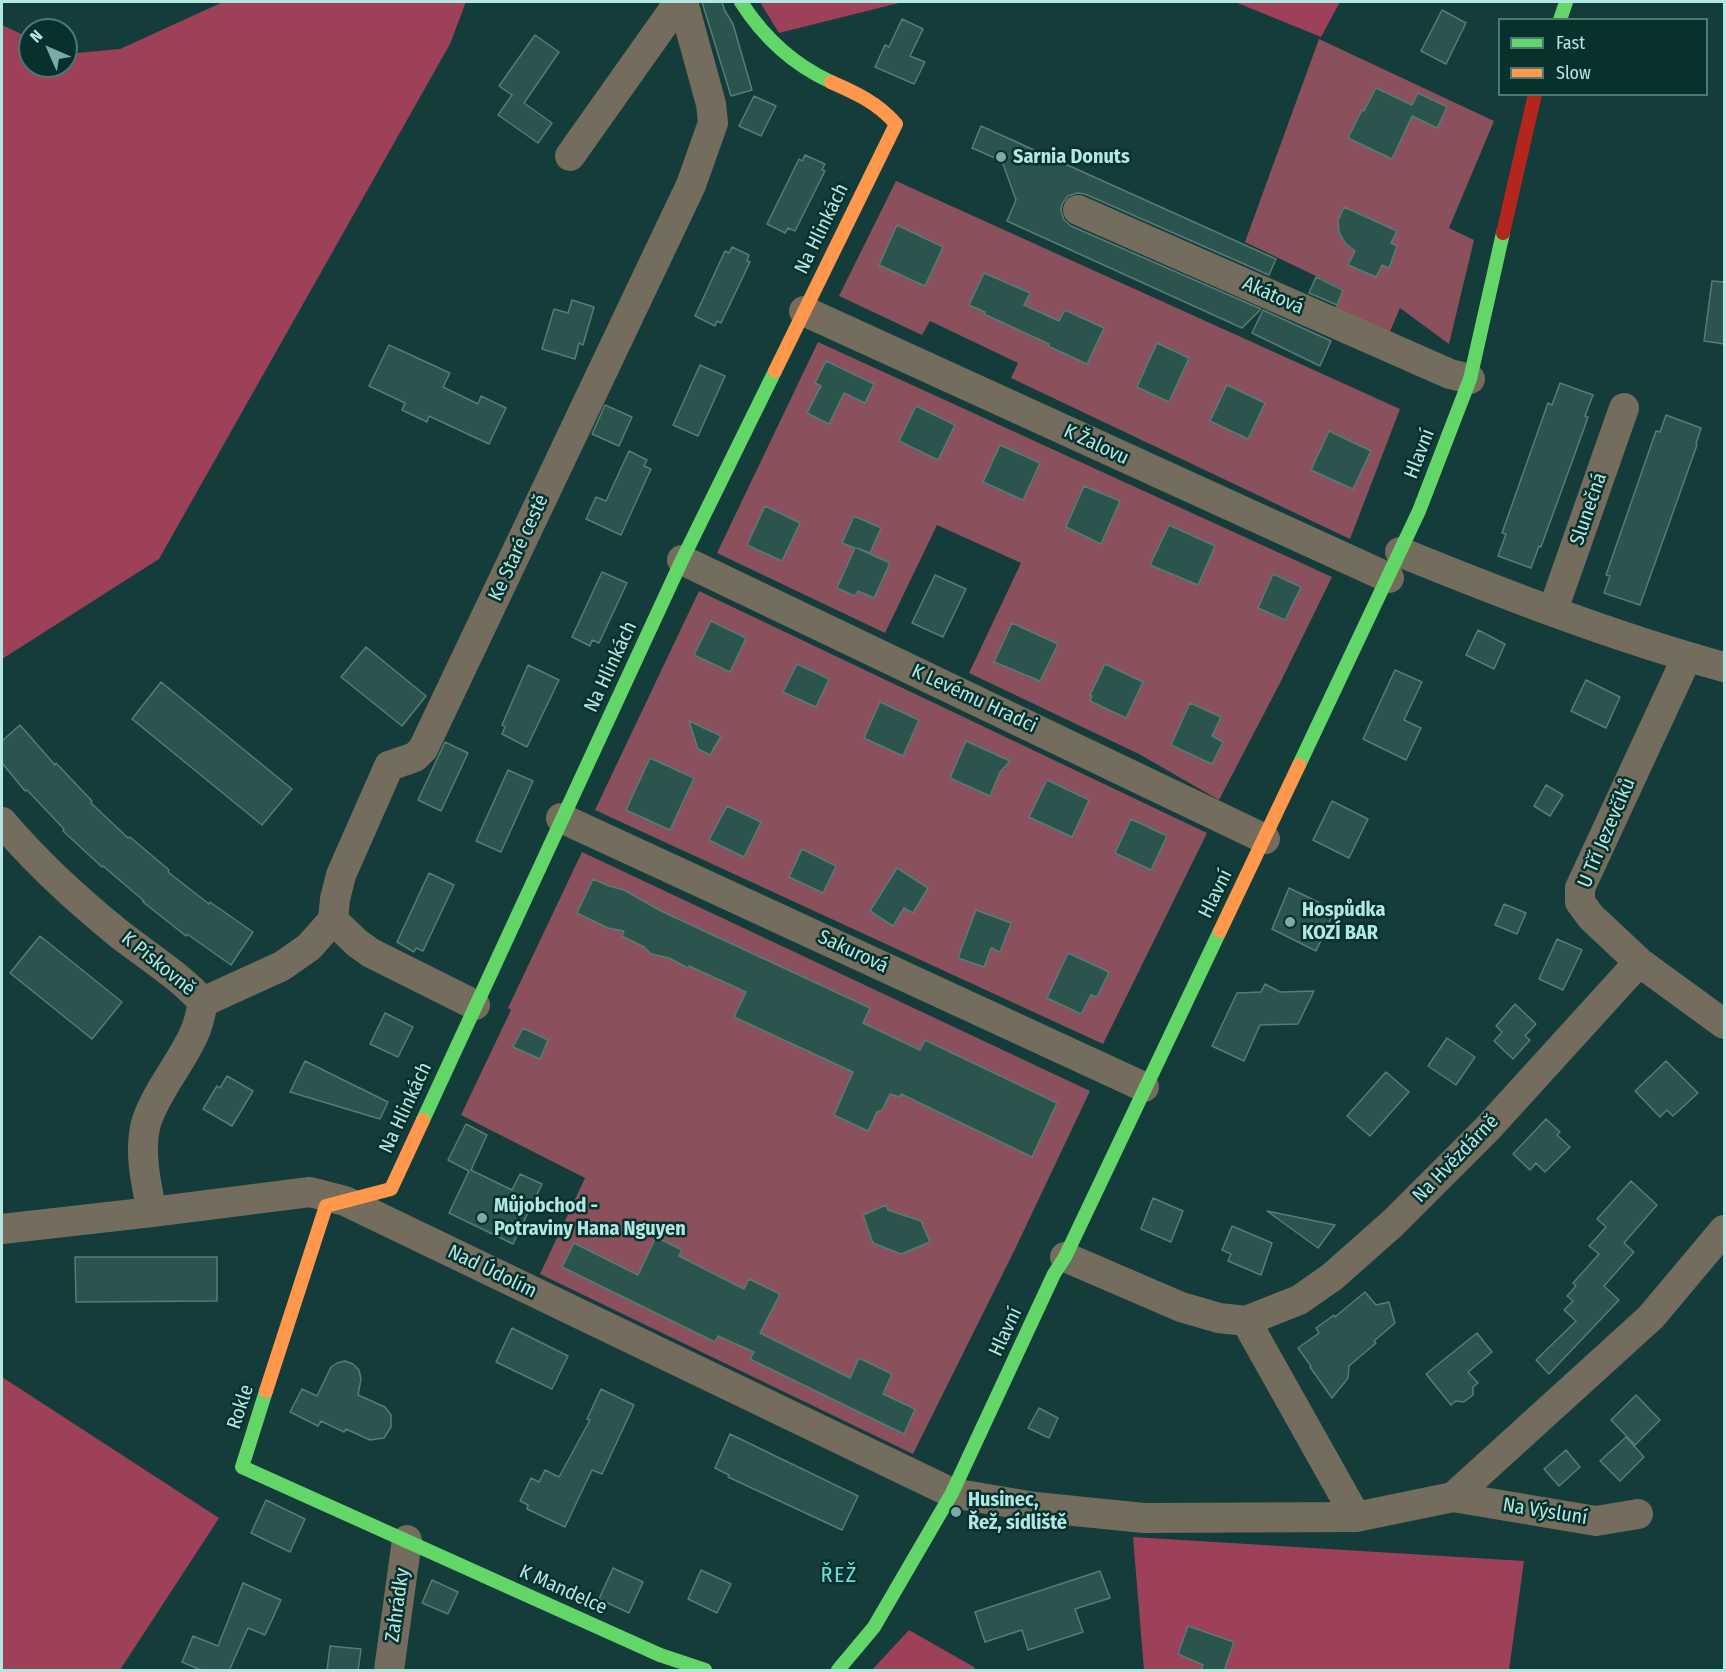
<!DOCTYPE html>
<meta charset="utf-8">
<style>
body{margin:0}
#map{position:relative;width:1726px;height:1672px;overflow:hidden;background:#143c3b;font-family:"Fira Sans Condensed",sans-serif}
canvas{display:block}
.frame{position:absolute;inset:0;border:3px solid #b3e7e2;pointer-events:none}
.legend{position:absolute;left:1498px;top:18px;width:210px;height:78px;box-sizing:border-box;background:#08302d;border:2px solid #4c7975;margin:0;padding:8px 10px;list-style:none;font-size:18px;color:#b3e7e2}
.legend li{display:flex;align-items:center;gap:12px;height:30px}
.legend b{width:30px;border:2px solid #4c7975}
.north{position:absolute;left:18px;top:18px;width:60px;height:60px;box-sizing:border-box;background:#08302d;border:2px solid #4c7975;border-radius:50%;rotate:315deg;font-size:16px;font-weight:700;line-height:24px;text-align:center;color:#b3e7e2}
.north::after{content:'';display:block;margin:auto;width:21px;height:27px;background:#7baba8;clip-path:polygon(50% 0,100% 100%,50% 72%,0 100%)}
</style>
<div id="map">
<canvas width="1726" height="1672"></canvas>
<div class="frame"></div>
<ul class="legend">
<li><b style="height:8px;background:#63d668"></b>Fast</li>
<li><b style="height:8px;background:#ff974d"></b>Slow</li>
</ul>
<div class="north">N</div>
</div>
<script>
const ctx = document.querySelector('canvas').getContext('2d');
ctx.lineJoin = 'round';
function paint(path, color) {
  ctx.fillStyle = color;
  ctx.fill(path, 'evenodd');
}
function strokePath(path, color, width, dash) {
  ctx.strokeStyle = color;
  ctx.lineWidth = width;
  ctx.lineCap = dash ? 'butt' : 'round';
  ctx.setLineDash(dash || []);
  ctx.stroke(path);
}
function label(font, color, halo, rows, align = 'center') {
  ctx.font = font + ' "Fira Sans Condensed",sans-serif';
  ctx.lineWidth = 5;
  ctx.setLineDash([]);
  ctx.textBaseline = 'middle';
  ctx.strokeStyle = halo;
  ctx.fillStyle = color;
  for (const [text, x, y, turn = 0] of rows) {
    ctx.save();
    ctx.translate(x, y);
    ctx.rotate((+turn || 0) * Math.PI / 180);
    ctx.textAlign = isNaN(turn) ? turn : align;
    if (halo) ctx.strokeText(text, 0, 0);
    ctx.fillText(text, 0, 0);
    ctx.restore();
  }
}
paint(new Path2D(`
 M1319,39l175,82 -45,107 25,12 -25,104 -49,-36 -12,28 -55,-24 10,-23 -98,-47z
 M896,181l504,228 -50,130 -339,-161 7,-15 -88,-42 -8,14 -83,-39z
 M818,342l514,235 -52,106 -61,117 -80,-46 -170,-81 52,-110 -84,-38 -52,108 -168,-80z
 M699,591l508,242 -104,211 -508,-234z
 M582,852l508,239 -74,156 -103,207 -373,-180 45,-96 -124,-63 50,-105 -3,-2z`), '#8a515c');
paint(new Path2D(`
 M223,2h243l-16,42 -291,515 -157,100v-634l28,13v28h36v-12l54,-5z
 M760,2h143l-124,31z
 M1235,2h105l-19,35z
 M2,1377l217,141 -99,152h-118z
 M1133,1537l391,24 -15,109h-365z
 M909,1630l65,37 1,3h-103z`), '#9c4158');
const building = new Path2D(`
 M702,2h20l3,9 8,13 19,66 -21,6z
 M1442,10l24,13 -20,41 -25,-13z
 M902,19l21,10 -13,27 15,6 -11,22 -39,-17 10,-22 4,2z
 M535,35l24,17 -35,51 28,20 -14,20 -40,-28 14,-20 -13,-9z
 M1376,88l36,17 6,-12 29,14 -10,21 -25,-12 -20,43 -44,-21 14,-28 2,1z
 M754,96l22,10 -15,30 -22,-10z
 M981,126l295,133 -7,16 -184,-81 -8,-1 -9,3 -6,8 -1,7 3,9 7,6 190,83 -19,19 -235,-107 9,-21 -14,-39 -30,-13z
 M805,155l20,9 -3,6 3,1 -30,60 -7,-3 -3,5 -18,-9 32,-65 3,2z
 M1344,207l53,24 -6,12 6,3 -8,22 -7,-3 -6,12 -28,-12 7,-14 -10,-8 -6,-11 -1,-11z
 M897,225l46,22 -18,39 -46,-21z
 M732,247l17,8 -2,6 3,1 -29,61 -4,-2 -2,5 -20,-10 30,-65 4,2z
 M984,273l46,20 -6,12 35,16 6,-11 39,18 -17,36 -39,-18 1,-2 -65,-30 1,-2 -16,-7z
 M1316,277l27,13 -6,15 -28,-12z
 M1712,281l13,1v62l-21,-3z
 M572,300l22,7 -11,38 -4,-2 -4,16 -33,-10 12,-40 14,4z
 M1263,310l68,31 -11,25 -68,-33z
 M1157,343l32,15 -20,44 -32,-15z
 M389,345l61,28 -7,14 35,17 3,-8 25,12 -17,36 -60,-28 -2,6 -25,-12 3,-7 -36,-17z
 M826,361l48,23 -9,19 -21,-10 -15,31 -22,-11 14,-27 -6,-3z
 M700,365l25,11 -27,60 -25,-11z
 M1560,383l33,12 -8,21 3,1 -6,17 -41,113 -2,-1 -8,22 -33,-12 8,-22 -4,-1 12,-34 34,-96 4,2z
 M1227,385l38,18 -17,36 -38,-18z
 M605,405l27,12 -13,29 -27,-12z
 M916,406l39,19 -17,35 -39,-19z
 M1666,415l35,13 -5,16 1,1 -57,160 -36,-12 6,-17 -4,-1 50,-144 4,1z
 M1329,431l42,20 -18,38 -42,-19z
 M1000,445l40,18 -17,37 -40,-18z
 M629,451l18,9 -3,6 7,3 -30,66 -35,-16 10,-22 10,4z
 M1084,486l36,15 -19,43 -35,-17z
 M765,506l35,17 -18,38 -35,-16z
 M854,516l27,12 -11,25 -13,-5 33,15 -16,35 -16,-7 -3,5 -18,-8 18,-40 -13,-5z
 M1169,525l46,21 -17,39 -48,-20z
 M602,572l25,11 -28,60 -7,-3 -2,6 -18,-9z
 M1273,574l28,13 -16,33 -27,-12z
 M935,575l31,14 -23,48 -31,-14z
 M711,621l35,17 -16,34 -36,-17z
 M1012,623l46,21 -18,37 -46,-19z
 M1478,630l27,14 -11,25 -28,-14z
 M366,647l60,49 -24,30 -61,-49z
 M797,664l32,15 -13,28 -33,-15z
 M1105,664l38,18 -17,36 -36,-17 2,-5 -2,-1z
 M528,665l31,15 -32,67 -25,-13 3,-7 -3,-2z
 M1395,670l27,12 -18,38 17,8 -15,32 -43,-21z
 M1586,680l34,17 -14,31 -35,-17z
 M161,682l131,107 -30,36 -130,-106z
 M880,702l39,18 -16,36 -39,-18z
 M1190,703l31,14 -9,19 11,6 -11,22 -41,-19z
 M689,721l32,15 -11,19 -12,-6z
 M20,725l35,40 1,-2 36,38 -1,2 37,35 2,-1 39,33 -1,2 41,32 1,-2 43,30 -22,33 -44,-31 -1,2 -43,-34 1,-1 -41,-35 -1,1 -39,-36 1,-2 -37,-39 -2,1 -23,-28v-22z
 M966,741l44,20 -10,11 -10,24 -40,-18z
 M445,742l23,11 -27,58 -23,-11z
 M650,758l44,20 -24,52 -44,-20z
 M508,770l25,11 -32,71 -25,-11z
 M1047,780l42,20 -17,37 -43,-20z
 M1546,785l17,10 -13,21 -16,-10z
 M1332,801l36,18 -19,39 -36,-18z
 M727,806l34,16 -17,35 -35,-17z
 M1131,819l36,17 -16,34 -36,-17z
 M802,849l34,17 -13,27 -34,-16z
 M897,868l31,20 -15,25 -9,-5 -11,18 -23,-15z
 M429,873l25,12 -31,66 -7,-3 -2,4 -17,-10z
 M593,879l16,7 15,4 37,21 209,97 -7,15 57,27 5,-10 132,63 -25,54 -131,-63 -1,3 -10,-3 -8,16 -5,2 -9,19 -34,-16 19,-43 -119,-55 12,-25 -57,-26 -1,2 -19,-10 -18,-4 -7,-7 -22,-11 2,-5 -16,-3 -31,-15z
 M1289,888l46,22 -19,41 -44,-22z
 M1504,904l22,9 -9,21 -22,-9z
 M976,910l35,13 -11,29 -9,-4 -7,19 -26,-9z
 M40,936l82,66 -30,37 -82,-66z
 M1557,939l25,11 -19,40 -24,-11z
 M1068,953l41,19 -12,25 -6,-2 -10,19 -34,-16z
 M1265,984l15,8 34,-1 -16,33 -38,1 -16,36 -32,-15 25,-53 24,-1z
 M1515,1004l21,20 -11,12 5,4 -17,19 -19,-18 8,-9 -6,-6z
 M385,1013l28,14 -15,30 -28,-13z
 M523,1028l25,12 -8,19 -27,-12z
 M1447,1038l28,19 -19,28 -28,-19z
 M305,1061l83,41 -8,17 -90,-27z
 M1666,1061l32,32 -25,23 -6,-6 -7,7 -25,-26z
 M1386,1072l23,20 -39,44 -23,-20z
 M227,1076l26,15 -21,35 -29,-17 14,-23 3,2z
 M1546,1119l14,13 -3,3 13,12 -25,25 -9,-9 -6,7 -17,-16z
 M466,1124l21,11 -16,35 41,20 8,-16 22,10 -29,60 -64,-31 20,-42 -21,-11z
 M1631,1181l26,24 -33,38 10,9 -30,34 15,14 -70,74 -13,-14 40,-39 -12,-11 9,-9 -6,-5 9,-10 -3,-3 26,-29 -10,-8 17,-19 -9,-8z
 M1153,1198l30,13 -12,31 -30,-13z
 M886,1205l2,5 33,11 9,21 -29,12 -28,-11 -10,-28z
 M1267,1211l68,14 -17,23z
 M1232,1226l40,17 -11,32 -33,-14 3,-7 -9,-4z
 M656,1237l26,13 -3,6 65,33 5,-10 31,15 -20,39 90,45 9,-20 33,16 -9,20 32,15 -11,25 -154,-75 4,-7 -36,-16 -3,6 -153,-75 12,-24 64,32z
 M75,1257h142v44l-141,1z
 M1365,1292l11,13 13,-3 6,21 -21,18 2,2 -27,23 -1,12 -16,20 -22,-31 1,-1 -13,-18 21,-15 -3,-5 18,-13 1,2z
 M512,1328l56,28 -16,33 -56,-27z
 M1477,1333l15,19 -24,20 10,11 -5,4v8l-9,7 -8,-1 -5,4 -25,-31z
 M345,1361l8,3 6,6 2,9 -3,16 27,12 6,8v12l-7,11 -14,2 -24,-11 -2,3 -23,-11 -3,5 -28,-14 12,-23 15,7 14,-29 6,-4z
 M601,1389l33,16 -32,69 -10,-4 -27,57 -38,-18 1,-4 -8,-4 11,-23 8,4 6,-12 14,7 31,-57 -3,-1z
 M1636,1395l24,25 -25,25 -24,-25z
 M1039,1408l19,10 -9,20 -21,-10z
 M730,1434l128,62 -16,34 -114,-53 1,-2 -14,-7z
 M1626,1437l18,20 -24,24 -20,-20z
 M1566,1450l14,17 -21,19 -15,-17z
 M266,1500l39,19 -15,33 -39,-19z
 M613,1568l30,14 -14,31 -30,-14z
 M701,1570l30,14 -14,29 -29,-14z
 M1100,1571l10,27 -35,11 8,23 -55,18 -6,-20 -37,12 -10,-30z
 M432,1580l26,12 -10,22 -26,-11z
 M243,1583l38,17 -16,35 -17,-7 -19,43h-26l-21,-9 11,-26 25,10z
 M1188,1626l46,16 -10,29h-23l2,-6 -25,-11z
 M330,1646l31,3 -3,22h-31z`);
paint(building, '#2c544e');
strokePath(building, '#577c75', 1.5);
strokePath(new Path2D(`
 M570,156l109,-154
 M1078,210l372,164 20,5
 M804,311l585,267
 M1400,552c106,43 214,85 324,115
 M682,560l583,279
 M1553,610l71,-202
 M1687,657l-107,231v14l11,15 48,45 85,62
 M561,818l583,269
 M2,822c35,41 74,77 116,111 29,23 61,42 85,69 -2,10 -4,22 -9,32 -13,29 -36,55 -47,86 -9,28 -1,64 5,92
 M203,1002l79,-36 27,-19 24,-27
 M475,1005l-104,-52 -14,-10 -24,-23 2,-21 6,-24 48,-109 26,-9 8,-8 268,-564 22,-62 -2,-19 -28,-102
 M2,1229l150,-17 158,-20 35,9 607,292 83,14 109,11 212,-1 97,-20 198,-180 73,-87
 M1065,1257l116,50 38,11 27,3 53,-21 33,-23 61,-54 95,-95 151,-166
 M1246,1321l110,196
 M1453,1497l143,24 42,-7
 M389,1670l18,-130`), '#746c5c', 30);
strokePath(new Path2D(`
 M741,2c23,36 51,62 90,80
 M1560,20l6,-18
 M1299,765l120,-254 51,-132 33,-146
 M423,1120l259,-560 93,-189
 M266,1391l-24,76 418,188 45,15
 M838,1670l36,-43 78,-134 102,-219 11,-17 155,-326`), '#63d668', 14);
strokePath(new Path2D(`
 M775,371l121,-247c-18,-21 -40,-31 -65,-42
 M1220,931l79,-166
 M266,1391l60,-185 65,-17 32,-69`), '#ff974d', 14);
strokePath(new Path2D(`
 M1503,233l32,-139`), '#b3261e', 14);
for (const [x, y, r, color] of [
 [1001,157,6,"#7baba8"],
 [1290,922,6,"#7baba8"],
 [482,1218,6,"#7baba8"],
 [956,1512,6,"#7baba8"]
]) {
  const dot = new Path2D();
  dot.arc(x, y, r, 0, 2 * Math.PI);
  ctx.fillStyle = color;
  ctx.fill(dot);
  strokePath(dot, '#08302d', 2);
}
label('bold 20px', '#b3e7e2', '#08302d', [
 ["Sarnia Donuts",1013,157],
 ["Hospůdka",1302,910],
 ["KOZÍ BAR",1302,933],
 ["Můjobchod -",494,1206],
 ["Potraviny Hana Nguyen",494,1229],
 ["Husinec,",968,1500],
 ["Řež, sídliště",968,1523]
], 'left');
label('20px', '#b3e7e2', '#08302d', [
 ["Na Hlinkách",822,229,-64],
 ["Akátová",1273,296,24],
 ["K Žalovu",1096,445,25],
 ["Hlavní",1420,454,-69],
 ["Slunečná",1589,509,-71],
 ["Ke Staré cestě",519,548,-65],
 ["Na Hlinkách",611,667,-65],
 ["K Levému Hradci",974,699,25],
 ["U Tří Jezevčíků",1607,833,-67],
 ["Hlavní",1216,894,-64],
 ["Sakurová",853,952,25],
 ["K Pískovně",158,964,39],
 ["Na Hlinkách",406,1108,-65],
 ["Na Hvězdárně",1456,1159,-46],
 ["Nad Údolím",492,1272,26],
 ["Hlavní",1006,1332,-65],
 ["Rokle",241,1407,-72],
 ["Na Výsluní",1545,1512,9],
 ["K Mandelce",563,1590,24],
 ["Zahrádky",398,1605,-82]
]);
ctx.letterSpacing = '1.5px';
label('22px', '#69e0d8', '#08302d', [
 ["ŘEŽ",839,1576]
]);
ctx.letterSpacing = '0px';
</script>
